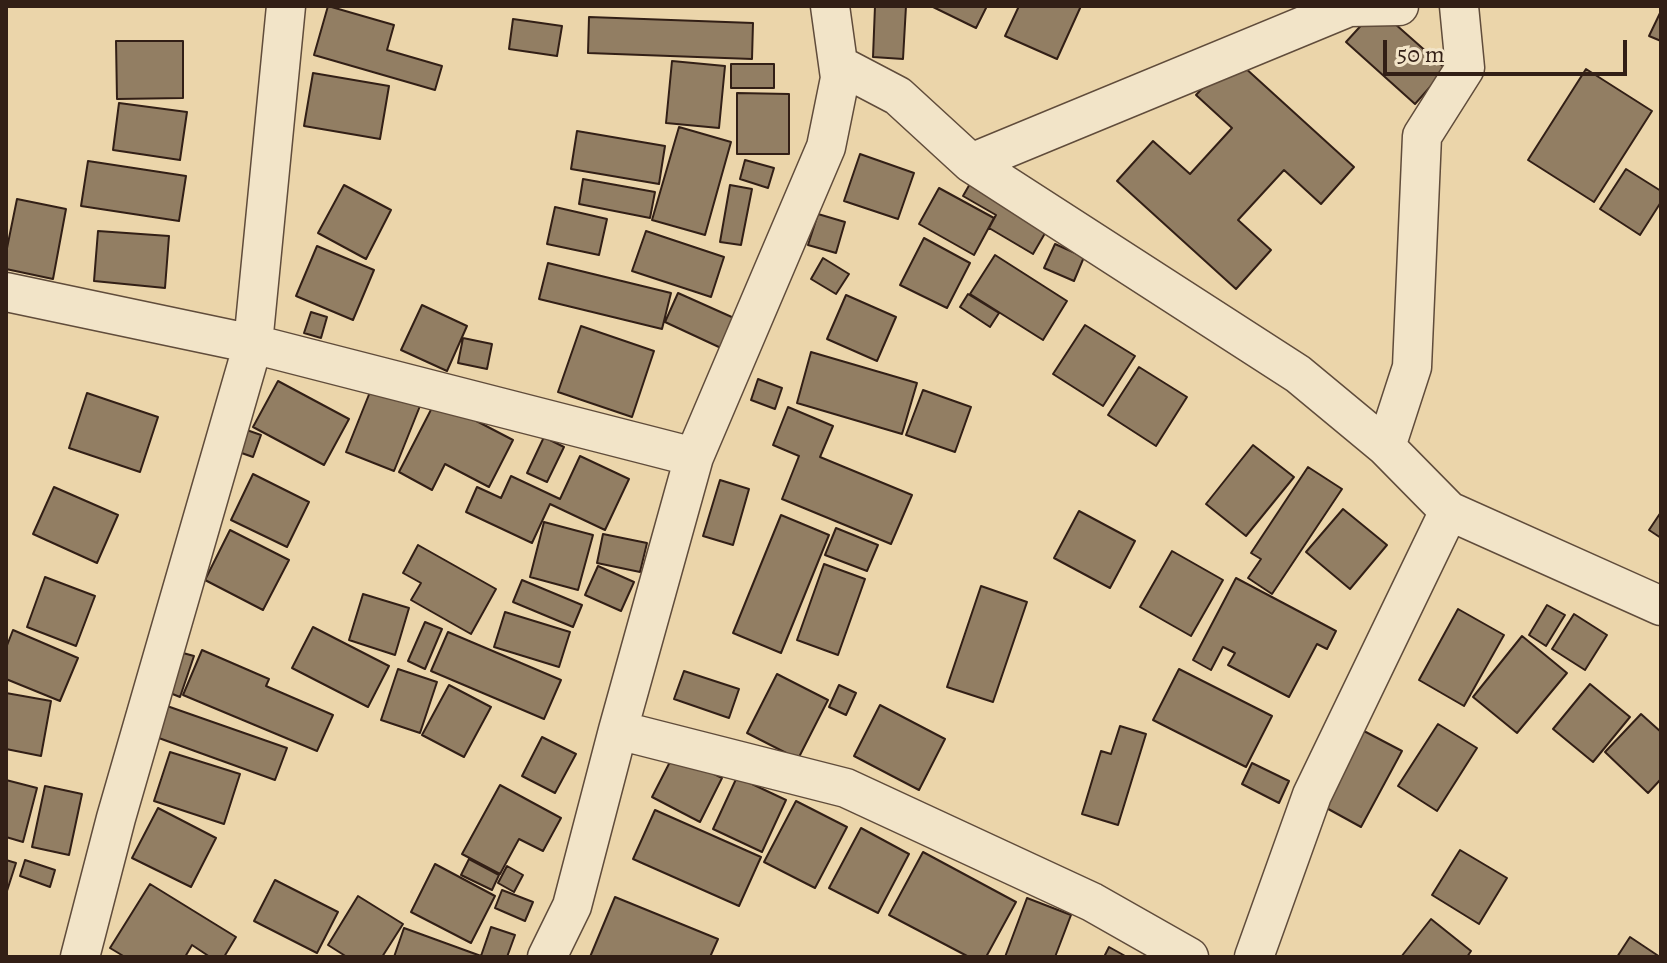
<!DOCTYPE html>
<style>
body{margin:0}
#map{position:relative;width:1667px;height:963px;overflow:hidden;background:#ebd5aa;font-family:Alegreya,serif}
canvas{display:block}
.frame{position:absolute;inset:0;border:8px solid #321f16;pointer-events:none}
.scale{position:absolute;left:1383px;top:40px;width:244px;height:36px;box-sizing:border-box;border:4px solid #321f16;border-top:0;padding-left:10px;font-size:24px;line-height:28px;white-space:nowrap;color:#321f16;-webkit-text-stroke:6px #f2e4c8;paint-order:stroke}
</style>
<div id="map">
<canvas width="1667" height="963"></canvas>
<div class="frame"></div>
<div class="scale">50 m</div>
</div>
<script>
const ctx = document.querySelector('canvas').getContext('2d');
ctx.lineJoin = 'round';
function paint(path, color) {
  ctx.fillStyle = color;
  ctx.fill(path, 'evenodd');
}
function strokePath(path, color, width, dash) {
  ctx.strokeStyle = color;
  ctx.lineWidth = width;
  ctx.lineCap = dash ? 'butt' : 'round';
  ctx.setLineDash(dash || []);
  ctx.stroke(path);
}
const building = new Path2D(`
 M328,6l66,19 -7,25 55,16 -7,24 -121,-35z
 M875,6h31l-3,53 -30,-2z
 M931,6h56l-11,22z
 M1019,6h62l-24,53 -52,-23z
 M1377,8l69,61 -31,35 -69,-62z
 M1661,11v30l-12,-5z
 M589,17l164,6 -1,36 -164,-6z
 M513,19l49,7 -5,30 -48,-7z
 M116,41h67v57l-66,1z
 M1232,56l122,111 -33,37 -37,-34 -46,50 33,30 -35,39 -119,-108 36,-40 37,33 42,-46 -36,-33z
 M672,61l53,5 -6,62 -53,-5z
 M731,64h43v24h-43z
 M1586,69l66,42 -58,91 -66,-42z
 M313,73l76,13 -9,53 -76,-13z
 M737,93l52,1v60h-52z
 M119,103l68,9 -7,48 -67,-10z
 M679,127l52,15 -26,93 -53,-15z
 M577,131l88,15 -6,38 -88,-15z
 M860,154l54,19 -16,46 -54,-18z
 M745,160l29,8 -6,20 -28,-9z
 M88,161l98,15 -7,45 -98,-15z
 M1626,169l35,22v11l-21,33 -40,-26z
 M583,179l72,13 -5,26 -71,-14z
 M971,182l77,46 -15,26 -44,-26 7,-13 -33,-19z
 M344,185l47,25 -25,49 -48,-26z
 M730,185l22,4 -11,56 -21,-3z
 M939,188l55,30 -20,37 -55,-31z
 M17,199l49,10 -13,70 -47,-10v-16z
 M555,207l52,12 -8,36 -52,-11z
 M818,214l27,8 -9,31 -28,-8z
 M98,231l71,5 -4,52 -71,-7z
 M646,231l78,26 -13,40 -79,-26z
 M924,238l46,25 -23,45 -47,-23z
 M1055,244l29,13 -10,24 -30,-13z
 M317,246l57,24 -21,50 -57,-24z
 M995,255l72,46 -24,39 -73,-46z
 M823,258l26,16 -13,20 -25,-15z
 M548,263l123,30 -9,36 -123,-30z
 M678,293l56,25 -13,30 -56,-26z
 M968,294l31,19 -9,14 -30,-20z
 M846,295l50,22 -19,44 -50,-22z
 M422,305l45,21 -20,45 -46,-21z
 M311,312l16,5 -6,21 -17,-5z
 M1085,325l50,31 -32,50 -50,-32z
 M581,326l73,25 -22,66 -74,-25z
 M463,338l29,6 -5,25 -29,-6z
 M811,352l106,31 -15,51 -105,-31z
 M1139,367l48,30 -31,49 -48,-31z
 M758,379l24,9 -7,21 -24,-9z
 M278,381l71,38 -25,46 -71,-38z
 M374,382l48,19 -28,70 -48,-19z
 M923,390l48,17 -16,45 -49,-17z
 M87,393l71,24 -18,55 -71,-24z
 M436,400l77,40 -24,47 -44,-23 -13,26 -33,-18z
 M788,407l45,19 -13,31 92,38 -21,49 -109,-45 17,-43 -26,-11z
 M241,428l20,7 -8,22 -20,-7z
 M544,437l20,10 -17,35 -20,-9z
 M1253,445l41,32 -48,59 -40,-32z
 M580,456l49,23 -24,51 -55,-26 -18,39 -66,-31 11,-25 24,11 10,-22 49,23z
 M1308,467l34,22 -70,105 -24,-16 13,-19 -10,-6z
 M253,474l56,28 -22,45 -56,-27z
 M720,480l29,9 -16,56 -30,-9z
 M54,487l64,28 -21,48 -64,-29z
 M1343,509l44,36 -37,44 -44,-37z
 M1079,511l56,30 -25,47 -56,-30z
 M1661,512v26l-12,-8z
 M781,515l48,20 -48,118 -48,-20z
 M544,522l49,13 -15,55 -48,-13z
 M836,528l42,17 -11,26 -42,-16z
 M230,530l59,30 -26,50 -58,-30z
 M603,534l44,9 -7,29 -43,-9z
 M418,545l78,44 -25,45 -60,-34 10,-17 -18,-10z
 M1172,551l51,29 -32,56 -51,-29z
 M824,564l41,15 -27,76 -41,-15z
 M598,566l36,16 -13,29 -36,-16z
 M45,577l50,19 -19,50 -49,-19z
 M1236,578l100,53 -9,18 -10,-5 -28,53 -61,-32 7,-12 -12,-6 -12,23 -18,-10z
 M522,580l60,25 -9,22 -60,-25z
 M981,586l46,16 -34,100 -46,-15z
 M363,594l46,14 -14,47 -46,-15z
 M1547,605l18,10 -19,31 -17,-11z
 M1458,609l46,26 -40,71 -45,-26z
 M505,612l65,20 -11,35 -65,-20z
 M1574,614l33,21 -22,35 -33,-21z
 M425,622l17,7 -17,40 -17,-8z
 M313,627l76,39 -21,41 -76,-39z
 M13,630l65,28 -18,43 -54,-22v-31z
 M448,632l113,48 -17,39 -113,-48z
 M1522,636l45,37 -50,60 -44,-36z
 M202,650l67,29 -3,7 67,29 -16,36 -134,-56z
 M183,653l11,3 -14,41 -10,-4z
 M398,669l39,13 -17,51 -39,-13z
 M1179,669l93,47 -26,51 -93,-47z
 M684,671l55,18 -10,29 -55,-19z
 M777,674l51,26 -30,59 -51,-26z
 M1590,684l40,33 -37,45 -40,-33z
 M449,685l42,22 -27,50 -42,-22z
 M839,685l17,8 -10,22 -17,-8z
 M6,693l45,8 -10,55 -35,-7z
 M880,705l65,34 -26,51 -65,-34z
 M167,706l120,42 -12,32 -119,-43z
 M1641,714l20,18v47l-13,14 -43,-41z
 M1438,724l39,24 -40,63 -39,-25z
 M1120,726l26,8 -28,91 -36,-11 19,-63 10,3z
 M1362,730l40,21 -41,76 -40,-22z
 M542,737l34,17 -21,39 -33,-17z
 M170,752l70,22 -16,50 -70,-23z
 M674,754l48,24 -22,44 -48,-25z
 M1252,763l37,18 -10,22 -37,-19z
 M737,777l49,23 -24,52 -49,-23z
 M6,780l31,8 -14,54 -17,-5z
 M500,785l61,33 -18,33 -24,-12 -19,35 -38,-20z
 M45,786l37,8 -13,61 -37,-8z
 M796,801l51,26 -32,61 -51,-26z
 M158,808l58,30 -25,49 -59,-29z
 M655,810l106,47 -22,49 -106,-47z
 M861,828l48,26 -31,59 -49,-25z
 M1460,850l47,28 -28,46 -47,-29z
 M923,852l93,50 -30,55h-17l-80,-42z
 M469,859l30,16 -7,15 -31,-15z
 M6,860l10,3 -10,31z
 M25,860l30,10 -5,17 -30,-11z
 M435,864l60,32 -24,47 -60,-31z
 M507,866l16,9 -9,17 -16,-9z
 M275,880l63,32 -21,41 -63,-32z
 M150,884l86,53 -12,20h-14l-18,-12 -7,12h-60l-15,-9z
 M502,890l31,12 -8,19 -30,-13z
 M358,896l45,28 -21,33h-35l-19,-12z
 M615,897l103,42 -8,18h-120z
 M1027,898l44,17 -16,42h-50z
 M1431,919l40,32 -4,6h-66z
 M491,927l24,8 -8,22h-113l10,-29 77,28z
 M1630,937l30,20h-43z
 M1109,947l18,10h-23z`);
paint(building, '#927e63');
strokePath(building, '#321f16', 2);
const minor = new Path2D(`
 M839,65l59,31 73,67 327,211 88,73 63,64 212,95
 M971,163l378,-156 50,-1
 M6,292l247,52 441,113
 M1386,447l26,-80 10,-231 43,-68 -6,-62
 M618,730l228,58 246,114 97,55
 M80,957l36,-139 137,-474 33,-338
 M547,957l25,-51 46,-176 76,-273 132,-310 14,-69 -10,-72
 M1254,957l58,-162 137,-284`);
strokePath(minor, '#604c3b', 41);
strokePath(minor, '#f2e4c8', 38);
</script>
